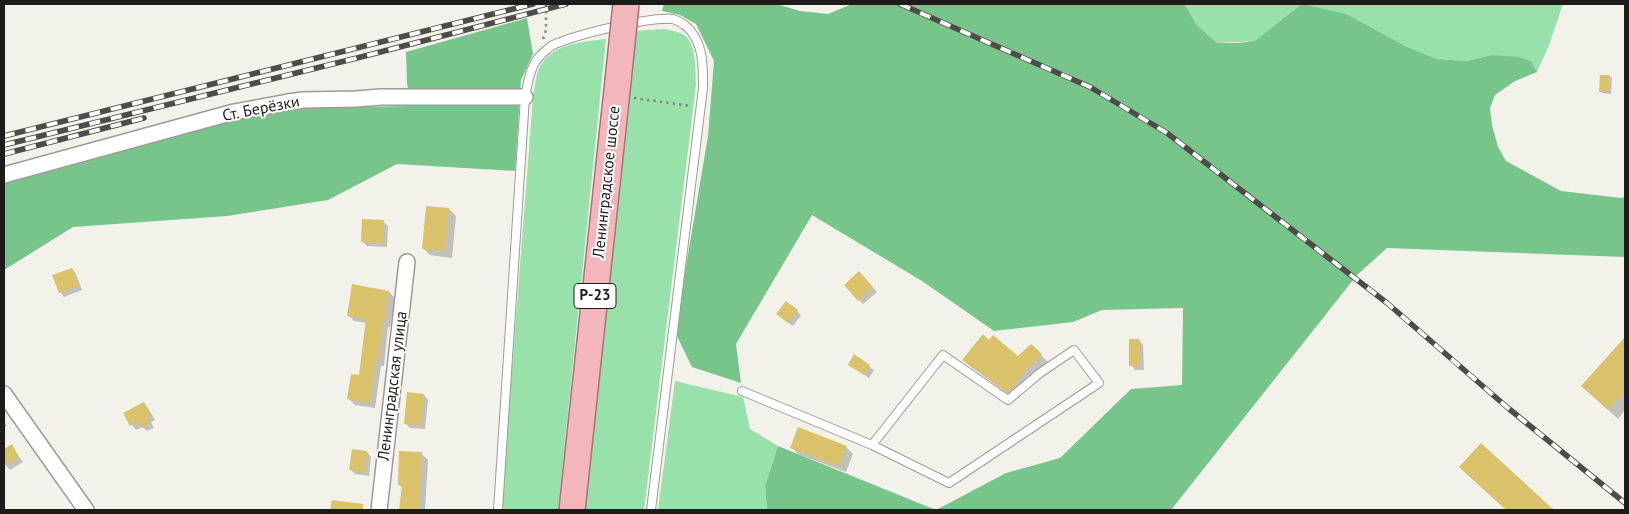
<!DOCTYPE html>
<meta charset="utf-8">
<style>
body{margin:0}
#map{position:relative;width:1629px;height:514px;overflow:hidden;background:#f2f1ea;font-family:"PT Sans",sans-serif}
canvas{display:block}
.frame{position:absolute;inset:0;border:5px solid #1d1c1a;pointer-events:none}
</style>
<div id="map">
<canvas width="1629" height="514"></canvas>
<div class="frame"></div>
</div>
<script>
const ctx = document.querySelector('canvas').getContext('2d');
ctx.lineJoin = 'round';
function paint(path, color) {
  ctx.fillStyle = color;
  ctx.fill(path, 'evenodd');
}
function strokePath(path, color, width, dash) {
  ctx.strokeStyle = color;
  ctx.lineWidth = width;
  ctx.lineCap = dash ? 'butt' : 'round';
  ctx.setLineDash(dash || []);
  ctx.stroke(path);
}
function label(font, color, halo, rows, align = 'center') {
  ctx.font = font + ' "PT Sans",sans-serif';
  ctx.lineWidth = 4;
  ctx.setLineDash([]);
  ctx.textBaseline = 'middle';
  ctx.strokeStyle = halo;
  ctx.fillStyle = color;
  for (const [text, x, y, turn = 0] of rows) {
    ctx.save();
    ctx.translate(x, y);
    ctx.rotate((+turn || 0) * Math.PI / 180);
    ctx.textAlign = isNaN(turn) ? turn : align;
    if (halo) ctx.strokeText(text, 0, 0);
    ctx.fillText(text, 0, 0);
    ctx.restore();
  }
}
paint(new Path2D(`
 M1185,4h378l-14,41 -12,27 -6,-11 -40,-6 -24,6 -30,-2 -32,-13 -150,-5 -38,2 -21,-19z
 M664,29c5,1 11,2 16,4 18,7 15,36 16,52l-52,425h-60l50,-479z
 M606,39l-48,471h-57l32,-412c1,-7 2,-16 4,-24 9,-30 43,-32 69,-35z
 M675,381l68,16 7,32 28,17 -13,40 2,24h-109z`), '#99e1ab');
paint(new Path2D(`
 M664,4h112l24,7 28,3 24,-10h333l11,20 21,19h20l18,-2 47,-37 44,10 59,32 32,13 30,2 24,-6 27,2 13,4 6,11 -22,9 -20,14 -5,13 2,17 6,22 8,14 55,30 60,7 4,-1v60l-238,-9 -30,27 -186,235h-404l-2,-24 13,-40 158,64 70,-37 54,-15 71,-69 51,-4 1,-77 -81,2 -29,12 -79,9 -72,-50 -110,-66 -76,129 5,39 -49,-16 -17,-35 33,-196 6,-75 -18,-37 -16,-9 -18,-4z
 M527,18l6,36 -12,26 -6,91 -118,-7 -69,36 -101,16 -154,11 -69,43v-86l233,-64 66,-12 108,-2 -4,-23 -1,-31z`), '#78c58c');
paint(new Path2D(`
 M1610,76l2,2 -1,16 -9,-1 -2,-2z
 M449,209l7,7 -4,42 -22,-3 -7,-7z
 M383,221l5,5 -1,21 -20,-1 -5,-5z
 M72,269l4,5 6,16 -18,7 -4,-5z
 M859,273l18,19 -14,12 -18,-19z
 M389,292l6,6 -5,29h-2l-4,39h-3l-6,42 -20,-3 -6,-6 11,-22 6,-54 -12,-2 -6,-6z
 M797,311l4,4 -8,11 -11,-8z
 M1625,339v71l-7,9 -36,-33z
 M1139,340l4,5 1,25h-9l-4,-5z
 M989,341l29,17 13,-13 17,17 -7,7 -1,-1 -25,31 -45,-33 -6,-6z
 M854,356l20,14 -5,8 -20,-14z
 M424,395l4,5 -3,29 -15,-1 -5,-5z
 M144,403l4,5 7,12 -4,2 3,6 -7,3 -5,-4 -6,3 -4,-5z
 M4,421l3,5 -3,2z
 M11,446l12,16 -13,8 -6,-7v-13z
 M791,447h55l7,7 -7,18 -48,-18z
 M367,452l4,5 -2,19 -14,-2 -5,-5z
 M421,453l7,7 -3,50h-23l-1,-1 2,-21 -4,-3z`), '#0003');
paint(new Path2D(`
 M1600,75h10l-1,17h-10z
 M426,206l23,2 -4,43 -23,-2z
 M362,219l22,1 -1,23 -22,-1z
 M72,268l7,18 -20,7 -7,-18z
 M859,271l14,16 -15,14 -14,-16z
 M352,284l37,7 -5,31h-1l-5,39 -2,-1 -6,43 -23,-4 4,-25 8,1 7,-56 -19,-3z
 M786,301l12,9 -10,13 -12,-9z
 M983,334l6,6 4,-5 25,21 13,-12 11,10 -8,9 -1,-1 -25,31 -46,-33z
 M1625,337v54l-17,19 -27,-24z
 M1129,339h10l1,27h-11z
 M854,354l16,11 -6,10 -16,-10z
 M407,392l17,2 -3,31 -17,-1z
 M144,402l7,13 -4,2 3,6 -9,5 -3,-6 -8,4 -7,-13z
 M798,427l49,19 -8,20 -49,-18z
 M1481,443l73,67h-48l-47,-43z
 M12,444l7,13 -15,9v-17z
 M352,449l15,2 -2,21 -16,-2z
 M399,451l23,1 -3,58h-20l3,-25h-4z
 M332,500l31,4v6h-33z`), '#d9c26a');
const service = new Path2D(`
 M742,391l130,54 77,38 150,-100 -25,-33 -34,23 -32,27 -65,-45 -71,90
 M498,510l27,-413c3,-14 5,-32 16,-42 4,-4 8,-8 12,-10 22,-10 97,-29 120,-26 4,1 10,5 13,7 18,16 17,40 17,62l-52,422`);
const minor = new Path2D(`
 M4,175l230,-63 54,-10 15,-2 53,-1 25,-2h144
 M4,394l82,116
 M379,510l28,-248`);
const trunk = new Path2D(`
 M572,510l46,-429`);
strokePath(service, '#9d9b95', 10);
strokePath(minor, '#9d9b95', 18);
strokePath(trunk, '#a67478', 28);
strokePath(new Path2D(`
 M543,39l3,-9v-26
 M634,98l57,8`), '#888783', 2.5, [2.5, 4]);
strokePath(service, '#fff', 8);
strokePath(minor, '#fff', 15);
strokePath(trunk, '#f2b6bb', 25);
const rail = new Path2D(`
 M900,4l190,83 77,46 220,170 121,105 117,95
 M4,136l529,-132
 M4,145l353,-87 209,-54
 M4,154l140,-36`);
strokePath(rail, '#4d4c49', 5.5);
strokePath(rail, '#fff', 4, [11]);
const trunkBridge = new Path2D(`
 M618,81l8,-77`);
strokePath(trunkBridge, '#a67478', 28, []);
strokePath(trunkBridge, '#f2b6bb', 25);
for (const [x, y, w] of [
 [595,296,42]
]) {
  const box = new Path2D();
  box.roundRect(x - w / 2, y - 12.5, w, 25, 4);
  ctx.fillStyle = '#fff';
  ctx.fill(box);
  strokePath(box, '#1d1c1a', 1);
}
label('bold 15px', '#1d1c1a', null, [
 ["Р-23",595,296]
]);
label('16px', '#1d1c1a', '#fff', [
 ["Ст. Берёзки",261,109,-11],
 ["Ленинградское шоссе",607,182,-84],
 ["Ленинградская улица",393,386,-83]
]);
</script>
